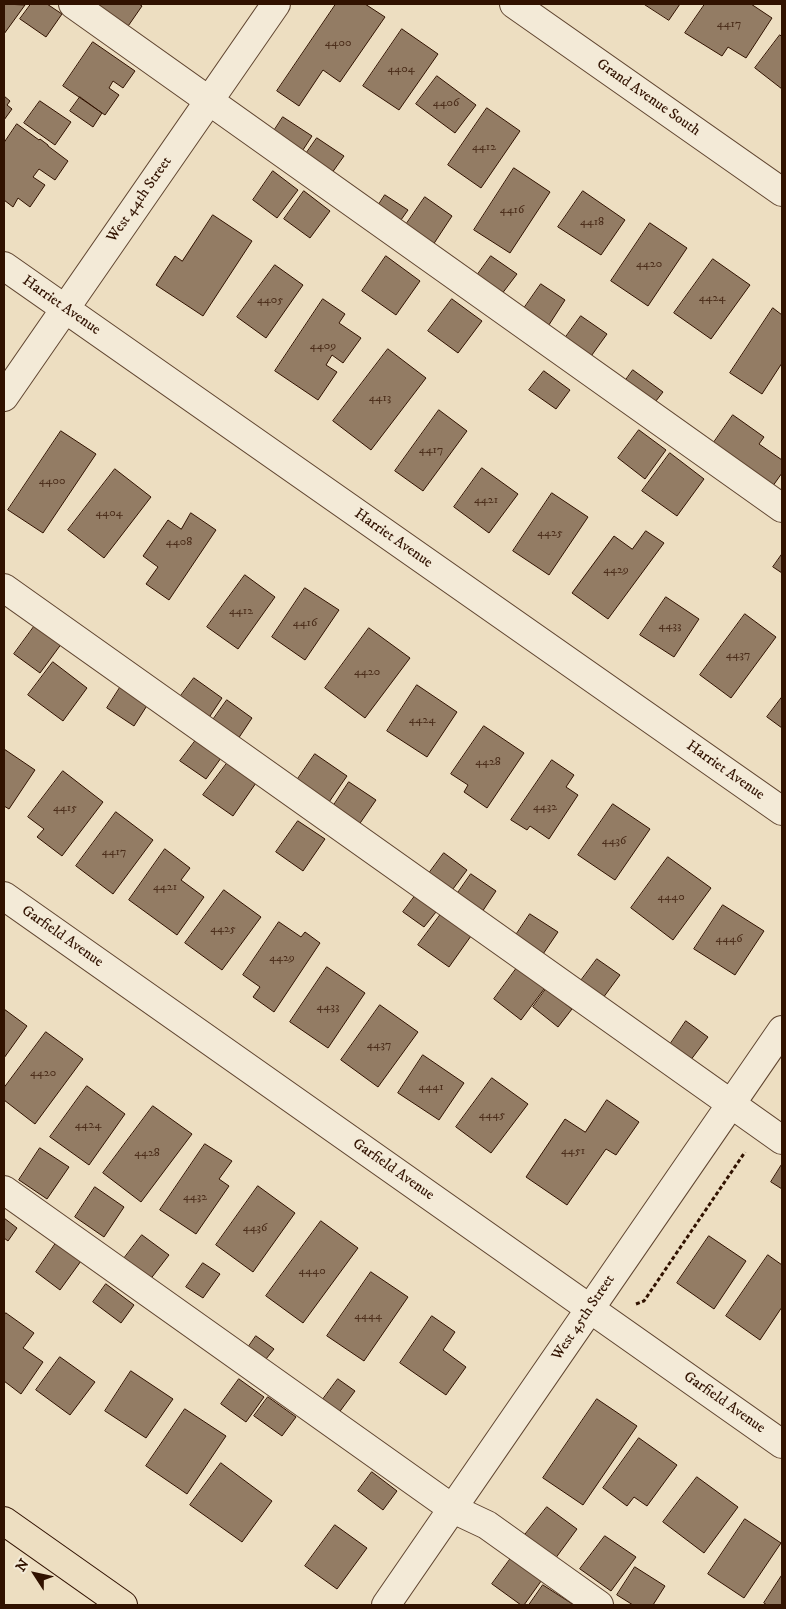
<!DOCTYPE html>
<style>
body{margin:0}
#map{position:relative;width:786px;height:1609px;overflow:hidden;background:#eddec1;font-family:"IM FELL DW Pica",serif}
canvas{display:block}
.frame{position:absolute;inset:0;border:5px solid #311200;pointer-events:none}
.north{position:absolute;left:10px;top:1549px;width:50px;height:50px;-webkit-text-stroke:4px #f3ead7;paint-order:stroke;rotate:305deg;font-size:14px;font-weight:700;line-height:20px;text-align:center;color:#311200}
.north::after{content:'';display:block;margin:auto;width:18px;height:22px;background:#311200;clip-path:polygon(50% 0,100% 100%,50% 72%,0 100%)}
</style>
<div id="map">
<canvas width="786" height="1609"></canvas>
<div class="frame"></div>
<div class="north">N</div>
</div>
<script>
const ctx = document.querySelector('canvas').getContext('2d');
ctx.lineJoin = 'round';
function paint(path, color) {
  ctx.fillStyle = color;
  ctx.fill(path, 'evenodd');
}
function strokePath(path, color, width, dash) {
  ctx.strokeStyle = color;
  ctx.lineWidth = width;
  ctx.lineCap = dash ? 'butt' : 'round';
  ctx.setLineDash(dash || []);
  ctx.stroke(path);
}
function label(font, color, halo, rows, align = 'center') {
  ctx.font = font + ' "IM FELL DW Pica",serif';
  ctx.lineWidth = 4.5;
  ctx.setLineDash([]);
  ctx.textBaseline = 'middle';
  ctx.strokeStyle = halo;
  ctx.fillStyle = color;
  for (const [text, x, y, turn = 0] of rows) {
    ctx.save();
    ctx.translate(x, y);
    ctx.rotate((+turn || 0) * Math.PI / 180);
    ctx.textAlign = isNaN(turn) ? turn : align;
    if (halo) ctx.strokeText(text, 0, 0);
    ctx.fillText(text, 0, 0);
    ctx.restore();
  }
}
const building = new Path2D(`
 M4,4l21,1 -21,29z
 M31,4h16l15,10 -16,23 -26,-18z
 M100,4h39l3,2 -18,26 -30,-20z
 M336,4h29l20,13 -45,65 -17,-12 -24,36 -22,-15z
 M644,4h36l-11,16z
 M705,4h46l21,14 -26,40 -18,-11 -6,9 -37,-23z
 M402,29l36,25 -39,56 -36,-24z
 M780,35l2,2v52l-27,-21z
 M93,42l42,29 -12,17 -10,-7 -4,7 10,7 -14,20 -42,-29z
 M437,76l39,29 -21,28 -39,-29z
 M4,96l6,5 -3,4 5,4 -8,11z
 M80,97l22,16 -9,14 -23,-16z
 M40,101l31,21 -16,23 -31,-22z
 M487,108l33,23 -39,57 -33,-23z
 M283,117l29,19 -13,20 -29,-19z
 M17,124l22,16 1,-1 8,6v1l20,15 -13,19 -16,-11 -6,8 12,8 -15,22 -12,-9 -5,9 -9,-7v-57z
 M317,138l27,18 -15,21 -26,-19z
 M514,168l36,24 -40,61 -36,-23z
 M273,171l25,19 -21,28 -24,-18z
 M304,191l26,20 -20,27 -26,-19z
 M583,191l42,29 -24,35 -43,-28z
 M385,195l23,15 -12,17 -22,-15z
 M425,197l27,19 -21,32 -28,-19z
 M213,215l39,26 -49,75 -47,-31 19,-29 7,5z
 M650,223l37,25 -39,58 -37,-25z
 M386,256l34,25 -24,34 -34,-24z
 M491,256l26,18 -19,25 -25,-18z
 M713,259l37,26 -39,54 -37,-26z
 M275,265l28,20 -37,53 -29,-21z
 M541,284l24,16 -20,31 -25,-17z
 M323,299l22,15 -6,9 22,15 -18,25 -11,-8 -6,10 11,7 -19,28 -43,-29z
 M452,299l30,22 -24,32 -30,-22z
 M773,308l9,7v48l-20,31 -32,-21z
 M581,316l26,18 -18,25 -26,-18z
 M388,349l38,29 -55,72 -38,-29z
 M633,370l30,22 -11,14 -29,-22z
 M544,371l26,19 -14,19 -27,-19z
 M439,410l28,21 -44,60 -28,-20z
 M733,415l31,22 -5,7 23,16v13l-12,17 -60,-42z
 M639,430l27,20 -21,29 -27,-21z
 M61,431l35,23 -53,79 -35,-23z
 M670,453l34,26 -27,37 -35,-25z
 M482,468l36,26 -29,39 -35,-26z
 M115,469l36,28 -47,61 -36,-28z
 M552,493l36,24 -39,58 -36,-24z
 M191,513l25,17 -47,70 -23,-16 12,-17 -15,-11 25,-36 13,9z
 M646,531l18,12 -56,76 -36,-26 42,-57 18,13z
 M782,554v19l-9,-6z
 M245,575l30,22 -37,52 -31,-22z
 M305,588l34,22 -34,50 -33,-23z
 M666,597l33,22 -25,38 -34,-22z
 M745,614l31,23 -45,61 -31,-23z
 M36,624l26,19 -22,30 -26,-19z
 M369,628l41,30 -45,60 -40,-30z
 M53,662l34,26 -24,33 -35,-26z
 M194,678l28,20 -16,24 -29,-21z
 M417,685l40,27 -30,45 -40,-26z
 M121,686l27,18 -14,22 -27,-18z
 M782,697v31l-15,-11z
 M227,700l25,18 -16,24 -26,-18z
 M484,726l40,27 -37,55 -23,-16 4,-7 -17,-11z
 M196,740l25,18 -15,21 -26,-18z
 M4,749l31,21 -26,39 -5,-3z
 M315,754l32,22 -20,29 -32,-22z
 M552,760l22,15 -8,12 12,8 -29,44 -19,-13 -3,4 -16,-10z
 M228,762l28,21 -23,33 -30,-21z
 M63,771l40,31 -41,54 -25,-19 7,-8 -16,-12z
 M349,782l27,18 -20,29 -26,-18z
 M613,804l37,25 -35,51 -37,-25z
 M116,812l37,28 -40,54 -37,-28z
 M298,821l27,18 -22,32 -27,-19z
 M165,849l25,19 -9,12 23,17 -27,38 -48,-35z
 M444,853l23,17 -17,23 -23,-17z
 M668,857l43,31 -38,52 -42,-32z
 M471,874l25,17 -16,24 -25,-18z
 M224,890l37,27 -39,53 -37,-27z
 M415,896l21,16 -12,15 -21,-15z
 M723,905l41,26 -29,44 -41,-26z
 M441,914l30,22 -22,31 -31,-22z
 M530,914l28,18 -17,25 -27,-19z
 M279,922l22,15 4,-5 15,11 -46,69 -21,-15 7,-10 -17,-12z
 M597,959l23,16 -20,27 -23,-16z
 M519,965l28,20 -26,35 -27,-21z
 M327,967l38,26 -37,55 -38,-26z
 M546,989l26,20 -14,18 -25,-20z
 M380,1005l38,27 -40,55 -37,-27z
 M4,1009l23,17 -23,32z
 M686,1021l22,16 -18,24 -21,-15z
 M46,1032l37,27 -48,65 -31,-24v-12z
 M423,1055l41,28 -25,37 -41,-27z
 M492,1078l36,26 -37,49 -35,-26z
 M87,1086l38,28 -36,51 -39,-28z
 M607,1100l32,22 -23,33 -10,-6 -39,56 -41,-28 39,-58 20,13z
 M153,1106l39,28 -51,68 -38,-29z
 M205,1144l27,17 -13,18 10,7 -33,48 -36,-24z
 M40,1148l29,19 -22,32 -28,-19z
 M782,1164v25l-11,-7z
 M258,1186l37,27 -42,59 -37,-27z
 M95,1187l29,20 -20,30 -29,-20z
 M4,1218l13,10 -9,13 -4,-3z
 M321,1221l37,27 -55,75 -37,-27z
 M142,1235l27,20 -23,30 -27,-20z
 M709,1236l37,25 -32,48 -37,-26z
 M56,1243l25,18 -21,29 -24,-18z
 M768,1255l14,10v42l-22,33 -34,-24z
 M203,1263l17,11 -17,24 -17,-11z
 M371,1272l37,25 -44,64 -37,-25z
 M106,1284l28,21 -13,18 -28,-21z
 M6,1313l28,20 -11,15 20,14 -22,32 -17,-13v-65z
 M432,1316l23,16 -12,18 23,17 -20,28 -46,-32z
 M256,1336l18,13 -12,15 -17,-12z
 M60,1357l35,25 -25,33 -34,-25z
 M131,1371l42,28 -27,39 -41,-27z
 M239,1379l25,18 -18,25 -25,-18z
 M338,1379l17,12 -20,27 -17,-12z
 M268,1397l28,20 -14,19 -28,-20z
 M597,1399l40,27 -54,79 -40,-27z
 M185,1409l41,27 -39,58 -41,-28z
 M639,1438l38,27 -30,41 -13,-9 -7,9 -24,-18z
 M221,1463l51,38 -30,41 -52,-37z
 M372,1472l25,19 -14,19 -25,-19z
 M697,1477l41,30 -34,46 -41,-31z
 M547,1507l30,22 -22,30 -31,-23z
 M745,1519l36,24 -37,55 -36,-24z
 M335,1525l32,23 -30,41 -32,-23z
 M605,1536l31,21 -25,34 -31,-22z
 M514,1554l30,23 -20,28h-3l-29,-21z
 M635,1567l30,19 -12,19h-20l-16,-10z
 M782,1575v30h-15l-3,-2z
 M543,1585l31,20h-45z`);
paint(building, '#937c64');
strokePath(building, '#311200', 1);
const minor = new Path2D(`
 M73,4l709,504
 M514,4l268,188
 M4,266l778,545
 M4,397l272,-393
 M4,588l778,552
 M4,896l778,548
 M4,1190l449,319 34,16 112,80
 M386,1605l396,-575`);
const major = new Path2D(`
 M4,1521l119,84`);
strokePath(minor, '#604530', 30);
strokePath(major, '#311200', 30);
strokePath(new Path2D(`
 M636,1304l8,-3 101,-149`), '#311200', 3, [4, 2.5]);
strokePath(minor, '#f3ead7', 28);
strokePath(major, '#eddec1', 28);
label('12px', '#4a2c19', null, [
 ["4417",729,25],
 ["4400",338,44],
 ["4404",401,70],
 ["4406",446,104],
 ["4412",484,148],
 ["4416",512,211],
 ["4418",592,223],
 ["4420",649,265],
 ["4424",712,299],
 ["4405",270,301],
 ["4409",323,347],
 ["4413",380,399],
 ["4417",431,451],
 ["4400",52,482],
 ["4421",486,501],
 ["4404",109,514],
 ["4425",550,534],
 ["4408",179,543],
 ["4429",616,571],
 ["4412",241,612],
 ["4416",305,624],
 ["4433",670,627],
 ["4437",738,656],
 ["4420",367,673],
 ["4424",422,721],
 ["4428",488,763],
 ["4432",545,808],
 ["4415",65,809],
 ["4436",614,842],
 ["4417",114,853],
 ["4421",165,888],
 ["4440",671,898],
 ["4425",223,930],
 ["4446",729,940],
 ["4429",282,959],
 ["4433",328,1008],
 ["4437",379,1046],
 ["4420",43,1074],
 ["4441",431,1088],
 ["4445",492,1116],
 ["4424",88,1126],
 ["4451",573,1152],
 ["4428",147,1154],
 ["4432",195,1198],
 ["4436",255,1229],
 ["4440",312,1272],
 ["4444",368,1317]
]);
label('15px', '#311200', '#f3ead7', [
 ["Grand Avenue South",648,98,35],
 ["West 44th Street",140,200,-55],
 ["Harriet Avenue",61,306,35],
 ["Harriet Avenue",393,539,35],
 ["Harriet Avenue",725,771,35],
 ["Garfield Avenue",62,937,35],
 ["Garfield Avenue",393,1170,35],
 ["West 45th Street",584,1318,-56],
 ["Garfield Avenue",724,1403,35]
]);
</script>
